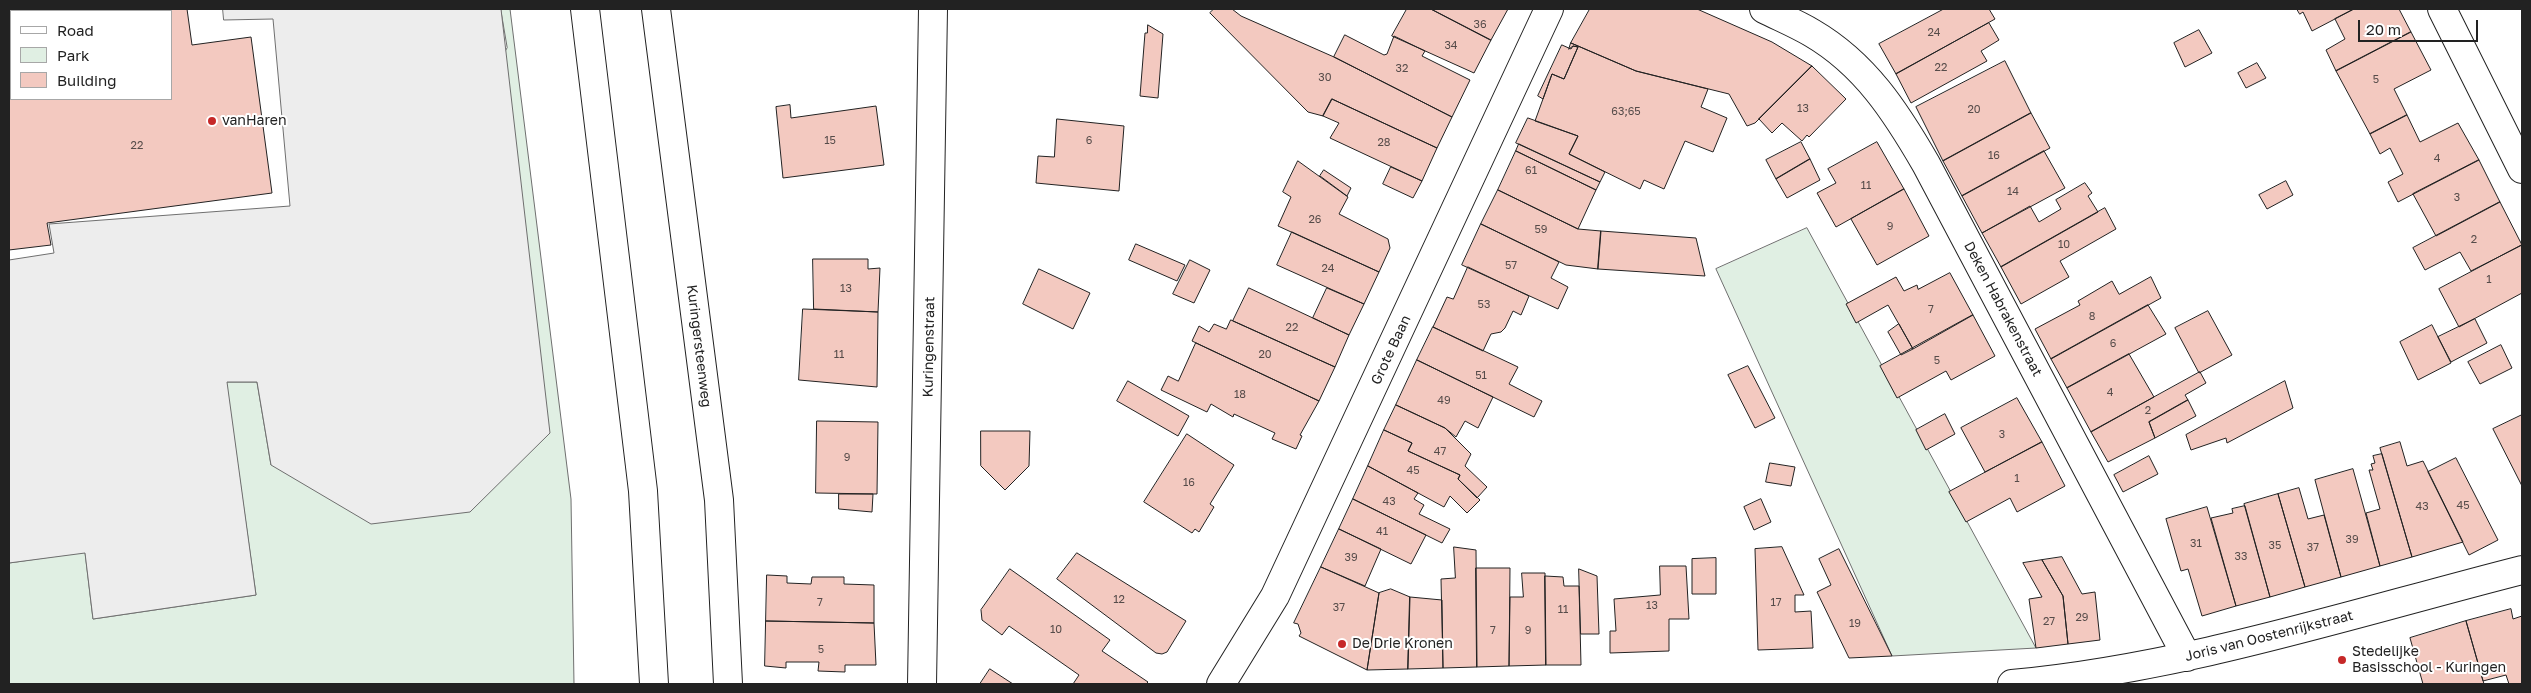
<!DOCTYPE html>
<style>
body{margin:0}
#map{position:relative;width:2531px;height:693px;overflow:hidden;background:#fff;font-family:"Golos Text",sans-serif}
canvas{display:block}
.frame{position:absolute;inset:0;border:10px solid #222;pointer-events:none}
.legend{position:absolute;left:10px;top:10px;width:162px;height:90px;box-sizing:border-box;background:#fff;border:1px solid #a7a7a7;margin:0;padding:6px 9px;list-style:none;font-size:15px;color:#222}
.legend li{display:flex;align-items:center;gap:10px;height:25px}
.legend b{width:25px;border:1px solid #a7a7a7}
.scale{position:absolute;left:2358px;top:20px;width:120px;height:22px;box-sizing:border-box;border:2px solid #222;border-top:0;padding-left:6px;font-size:15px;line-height:18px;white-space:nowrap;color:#222;-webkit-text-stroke:4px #fff;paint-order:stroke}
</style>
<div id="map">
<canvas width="2531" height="693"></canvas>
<div class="frame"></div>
<ul class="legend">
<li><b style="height:6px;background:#fff"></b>Road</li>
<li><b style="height:14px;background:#e0efe3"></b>Park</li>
<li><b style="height:14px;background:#f3c9c0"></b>Building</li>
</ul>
<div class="scale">20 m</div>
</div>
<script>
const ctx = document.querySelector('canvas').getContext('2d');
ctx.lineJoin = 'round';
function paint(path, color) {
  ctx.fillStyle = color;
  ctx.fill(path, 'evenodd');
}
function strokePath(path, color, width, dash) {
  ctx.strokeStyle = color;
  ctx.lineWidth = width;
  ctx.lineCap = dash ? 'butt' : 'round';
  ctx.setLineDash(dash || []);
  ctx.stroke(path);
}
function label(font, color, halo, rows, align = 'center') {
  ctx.font = font + ' "Golos Text",sans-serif';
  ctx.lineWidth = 4;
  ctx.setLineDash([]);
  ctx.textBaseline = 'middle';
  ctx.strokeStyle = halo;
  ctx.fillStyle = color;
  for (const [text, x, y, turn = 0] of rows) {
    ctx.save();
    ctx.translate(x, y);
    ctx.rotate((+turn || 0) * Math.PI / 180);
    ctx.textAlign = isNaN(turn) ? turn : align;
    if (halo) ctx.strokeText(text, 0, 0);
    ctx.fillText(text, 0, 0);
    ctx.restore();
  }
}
const green = new Path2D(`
 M501,9h9l61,490 3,185h-565v-121l76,-11 8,67 163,-24 -30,-213h31l14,83 236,-417z
 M1807,228l229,420 -144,8 -176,-387z`);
paint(green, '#e0efe3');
strokePath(green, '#6f6f6f', 1);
const parking = new Path2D(`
 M223,9h278l49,424 -80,79 -99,12 -100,-59 -14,-83h-30l29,213 -163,24 -8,-66 -76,10v-303l45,-7 -5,-29 241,-18 -17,-187 -49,1z`);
paint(parking, '#ededed');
strokePath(parking, '#6f6f6f', 1);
const building = new Path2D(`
 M9,9h178l5,36 59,-8 21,156 -225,30 4,22 -42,5zM11,11h160v88h-160z
 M1214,9h18l9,7 93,41 118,60 -15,31 -105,-49 -9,17 -15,-4 -98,-99z
 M1407,9h24l60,31 -17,33 -82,-37z
 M1431,9h77l-17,31z
 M1590,9h107l75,33 40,24 -57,57 -8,3 -18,-32 -93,-23 -65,-28z
 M1944,9h45l6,10 -99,55 -17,-30z
 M2297,9h57l-42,22 -9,-19 -3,2z
 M2354,9h45l12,23 -75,39 -10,-21 19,-11 -10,-20z
 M1989,23l10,17 -18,11 6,10 -76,42 -15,-29z
 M1148,25l15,9 -5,64 -18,-2 5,-63h2z
 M2199,30l13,23 -27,14 -11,-24z
 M2411,32l20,38 -37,19 13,26 -37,19 -34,-63z
 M1345,35l39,20 3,-1 7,-18 31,15 -3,5 48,24 -18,37 -118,-60z
 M1571,43l65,28 72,18 -7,18 26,11 -14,34 -28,-11 -21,48 -20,-9 -4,9 -71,-35 9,-18 -43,-15 17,-47 12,5 14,-32 -5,-1 -4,3z
 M1562,45l9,4 2,-3 5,1 -14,32 -12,-5 -9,25 -5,-3z
 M2005,61l26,52 -88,48 -27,-54z
 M2257,63l9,15 -20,10 -8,-15z
 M1812,66l34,33 -37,38 -2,-2 -5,6 -20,-18 -10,10 -13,-14z
 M1332,99l105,49 -15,33 -92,-43 9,-15 -16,-7z
 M790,105l1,13 85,-12 8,59 -101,13 -7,-71z
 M2031,113l19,35 -88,48 -19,-35z
 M2407,115l13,27 38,-19 21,37 -81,42 -10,-20 15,-8 -13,-26 -10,6 -10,-20z
 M1528,118l50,18 -9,18 36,18 -5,10 -84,-39z
 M1057,119l67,7 -5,65 -83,-8 2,-27 16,1z
 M1801,142l9,17 -34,20 -10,-19z
 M1877,142l27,47 -68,38 -19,-34 19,-10 -8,-14z
 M1519,144l81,38 -4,8 -80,-39z
 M1516,151l80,39 -18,39 -80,-39z
 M2044,151l21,37 -83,45 -20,-37z
 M1810,159l10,21 -33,18 -11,-19z
 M2479,160l21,42 -64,34 -23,-42z
 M1298,161l50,36 -9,17 49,25 2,9 -11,24 -101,-46 13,-29 -8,-5z
 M1391,167l31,14 -9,17 -30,-14z
 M1324,170l27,18 -4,8 -27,-20z
 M2286,181l7,14 -26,14 -8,-14z
 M2085,183l7,10 -4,3 10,16 -97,55 -19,-34 48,-27 9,16 22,-13 -5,-9z
 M1904,189l25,47 -52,29 -26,-46z
 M1498,190l80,39 23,2 -3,38 -32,-4 -85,-41z
 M2500,202l22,43 -51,26 -11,-19 -35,18 -12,-22z
 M2105,208l11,21 -56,32 9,16 -48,27 -20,-37z
 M1481,224l78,38 -8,16 17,9 -10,22 -96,-44z
 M1601,231l95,7 9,38 -107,-7z
 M1292,232l87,40 -15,32 -87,-39z
 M1136,244l49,21 -8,16 -48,-21z
 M2522,245v48l-63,34 -20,-38z
 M813,259h55v10l12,-1 -2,44 -64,-3z
 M1190,260l20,10 -16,33 -21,-9z
 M1468,267l61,29 -8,19 -8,-4 -8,17 -4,4 -10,2 -8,17 -50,-24 14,-30 6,2z
 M1039,269l51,24 -17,36 -50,-25z
 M1950,273l23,42 -60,34 -25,-44 -32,18 -10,-19 50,-27 8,14 13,-6 1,4z
 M2151,277l10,21 -110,61 -16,-30 45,-24 -2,-4 34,-20 7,13z
 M1249,288l100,47 -14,32 -102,-46z
 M1327,288l37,16 -15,31 -36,-17z
 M2148,305l18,29 -99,54 -16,-29z
 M803,309l75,3 -1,75 -78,-7z
 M2208,311l24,44 -33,18 -24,-45z
 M1973,315l22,41 -44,24 -5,-9 -49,27 -17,-32z
 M2475,319l12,24 -36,19 -13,-25z
 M1231,320l104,47 -16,34 -127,-60 7,-15 10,6 5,-8 12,5z
 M1899,324l14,25 -12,6 -13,-23z
 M2432,325l19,38 -33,17 -18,-38z
 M1433,327l85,40 -9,17 33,17 -8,16 -117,-57z
 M1196,343l123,58 -19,34 2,1 -6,13 -24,-10 3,-6 -41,-19 -1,3 -22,-13 -4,8 -46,-22 7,-14 10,5z
 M2501,345l11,23 -32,16 -12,-22z
 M2129,354l25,43 -63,35 -24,-44z
 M1417,360l76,37 -15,31 -13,-7 -9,16 -11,-9 -49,-23z
 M1748,366l27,52 -20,10 -27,-53z
 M2200,372l6,11 -21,12 3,5 -39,22 6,16 -47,24 -17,-30z
 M1128,381l61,35 -11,20 -61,-35z
 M2285,381l8,27 -66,35 -1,-5 -35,12 -5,-15z
 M2017,398l25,44 -57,30 -24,-44z
 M2188,400l8,16 -41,22 -6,-16z
 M1396,405l49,23 26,26 -6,12 22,21 -10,11 -19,-19 2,-4 -52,-24 4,-8 -28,-13z
 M1945,414l10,20 -29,16 -10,-20z
 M2522,415v71l-29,-57z
 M817,421l61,1 -1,72 -61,-1z
 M1384,430l28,13 -4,8 52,24 -2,4 22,21 -13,13 -17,-17 -6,11 -76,-41z
 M981,431h49l-1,35 -24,24 -24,-24z
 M1187,434l47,31 -24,39 4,3 -15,25 -4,-3 -3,4 -48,-31z
 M2042,442l23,44 -48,26 -7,-14 -44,24 -17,-30z
 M2400,442l7,24 16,-5 40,81 -51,15 -32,-109z
 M2382,454l30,103 -32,9 -14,-53 14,-4 -11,-39h4l-2,-6 4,-1 -2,-7z
 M2149,456l9,18 -35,18 -9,-17z
 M2456,458l42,82 -29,15 -41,-83z
 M1770,463l25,4 -4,19 -25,-4z
 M1368,466l50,27 -4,6 10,6 -5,9 31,15 -8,14 -89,-44z
 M2353,469l27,97 -39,11 -26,-97z
 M2299,488l9,31 16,-4 17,62 -36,10 -27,-93z
 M839,494h34l-1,18 -33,-3z
 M2278,494l27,93 -35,10 -26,-93z
 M1353,499l73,36 -15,29 -72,-35z
 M1761,499l10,23 -17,8 -10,-23z
 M2245,506l25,91 -34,9 -25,-88 22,-5 -1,-4z
 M2207,507l29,99 -34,10 -14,-47 -7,2 -15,-52z
 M1339,529l42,20 -16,37 -44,-19z
 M1454,547l22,3 1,117 -34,1 -2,-89 14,-1z
 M1782,547l22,48h-9v17l16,-1 2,37 -55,2 -3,-101z
 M1839,549l53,107 -43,2 -32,-66 14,-7 -12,-26z
 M1077,553l109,68 -19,31 -5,2 -6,-1 -99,-74z
 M2062,557l20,37 13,-2 5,48 -32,4 -5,-48 -21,-36z
 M1716,558v36h-24v-35z
 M2042,560l21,36 5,48 -32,4 -7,-49 13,-2 -19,-34z
 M1660,566h26l3,53h-20v32l-59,2v-22h6l-2,-32 46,-4z
 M1321,567l58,26 -12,77 -68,-34 2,-3 -3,-9 -4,-1z
 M1476,568h34l-1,98 -32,1z
 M1010,569l100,71 -8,11 46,31 -2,2h-73l6,-9 -70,-49 -7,9 -20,-15 -1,-10z
 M1579,569l18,7 2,58h-18z
 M1522,573h23l1,92 -37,1 1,-69h13z
 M767,575l20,1v7l24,1 1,-7h32v7l30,1v38l-108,-2z
 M1545,576l18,1 1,9h15l2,79h-35z
 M1391,589l19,8 -2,72 -41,1 12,-77z
 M1410,597l32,3 1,68 -35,1z
 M2511,609l2,10 9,-3v68h-13l-3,-9 -23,6 -17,-60z
 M766,621l108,2 2,42h-31v7l-27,-1 1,-9h-33v6l-21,-2z
 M2466,621l18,63h-61l-13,-46z
 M990,669l23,15h-33z`);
paint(building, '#f3c9c0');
strokePath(building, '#222', 1);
const minor = new Path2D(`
 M1764,9c16,8 33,15 48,24 53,31 84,79 114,131l261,493
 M2442,9l80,160
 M922,684l11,-675
 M1221,684l54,-88 274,-587
 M2012,684c174,-16 341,-71 510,-114`);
const major = new Path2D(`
 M585,9l58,482 11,193
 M656,9l63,491 9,184`);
strokePath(minor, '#222', 30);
strokePath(major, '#222', 30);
strokePath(minor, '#fff', 28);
strokePath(major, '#fff', 28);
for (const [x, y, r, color] of [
 [212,121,5,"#c62828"],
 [1342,644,5,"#c62828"],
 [2342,660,5,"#c62828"]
]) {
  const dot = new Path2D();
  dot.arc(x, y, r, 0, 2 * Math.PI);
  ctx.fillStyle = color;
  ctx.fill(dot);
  strokePath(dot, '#fff', 2);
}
label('11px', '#564c4a', null, [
 ["36",1480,25],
 ["24",1934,33],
 ["34",1451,46],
 ["22",1941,68],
 ["32",1402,69],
 ["30",1325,78],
 ["5",2376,80],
 ["13",1803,109],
 ["20",1974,110],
 ["63;65",1626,112],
 ["15",830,141],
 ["6",1089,141],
 ["28",1384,143],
 ["22",137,146],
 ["16",1994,156],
 ["4",2437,159],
 ["61",1531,171],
 ["11",1866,186],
 ["14",2013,192],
 ["3",2457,198],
 ["26",1315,220],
 ["9",1890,227],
 ["59",1541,230],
 ["2",2474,240],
 ["10",2064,245],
 ["57",1511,266],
 ["24",1328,269],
 ["1",2489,280],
 ["13",846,289],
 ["53",1484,305],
 ["7",1931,310],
 ["8",2092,317],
 ["22",1292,328],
 ["6",2113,344],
 ["11",839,355],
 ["20",1265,355],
 ["5",1937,361],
 ["51",1481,376],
 ["4",2110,393],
 ["18",1240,395],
 ["49",1444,401],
 ["2",2148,411],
 ["3",2002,435],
 ["47",1440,452],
 ["9",847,458],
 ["45",1413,471],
 ["1",2017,479],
 ["16",1189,483],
 ["43",1389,502],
 ["45",2463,506],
 ["43",2422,507],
 ["41",1382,532],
 ["39",2352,540],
 ["31",2196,544],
 ["35",2275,546],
 ["37",2313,548],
 ["33",2241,557],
 ["39",1351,558],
 ["12",1119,600],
 ["7",820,603],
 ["17",1776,603],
 ["13",1652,606],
 ["37",1339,608],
 ["11",1563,610],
 ["29",2082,618],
 ["27",2049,622],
 ["19",1855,624],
 ["10",1056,630],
 ["7",1493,631],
 ["9",1528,631],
 ["5",821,650]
]);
label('14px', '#222', '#fff', [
 ["vanHaren",222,121],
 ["De Drie Kronen",1352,644],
 ["Stedelijke",2352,652],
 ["Basisschool - Kuringen",2352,668]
], 'left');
label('14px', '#222', '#fff', [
 ["Deken Habrakenstraat",2003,309,62],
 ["Kuringersteenweg",699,346,83],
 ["Kuringenstraat",929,347,-89],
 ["Grote Baan",1391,350,-65],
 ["Joris van Oostenrijkstraat",2269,636,-14]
]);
</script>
